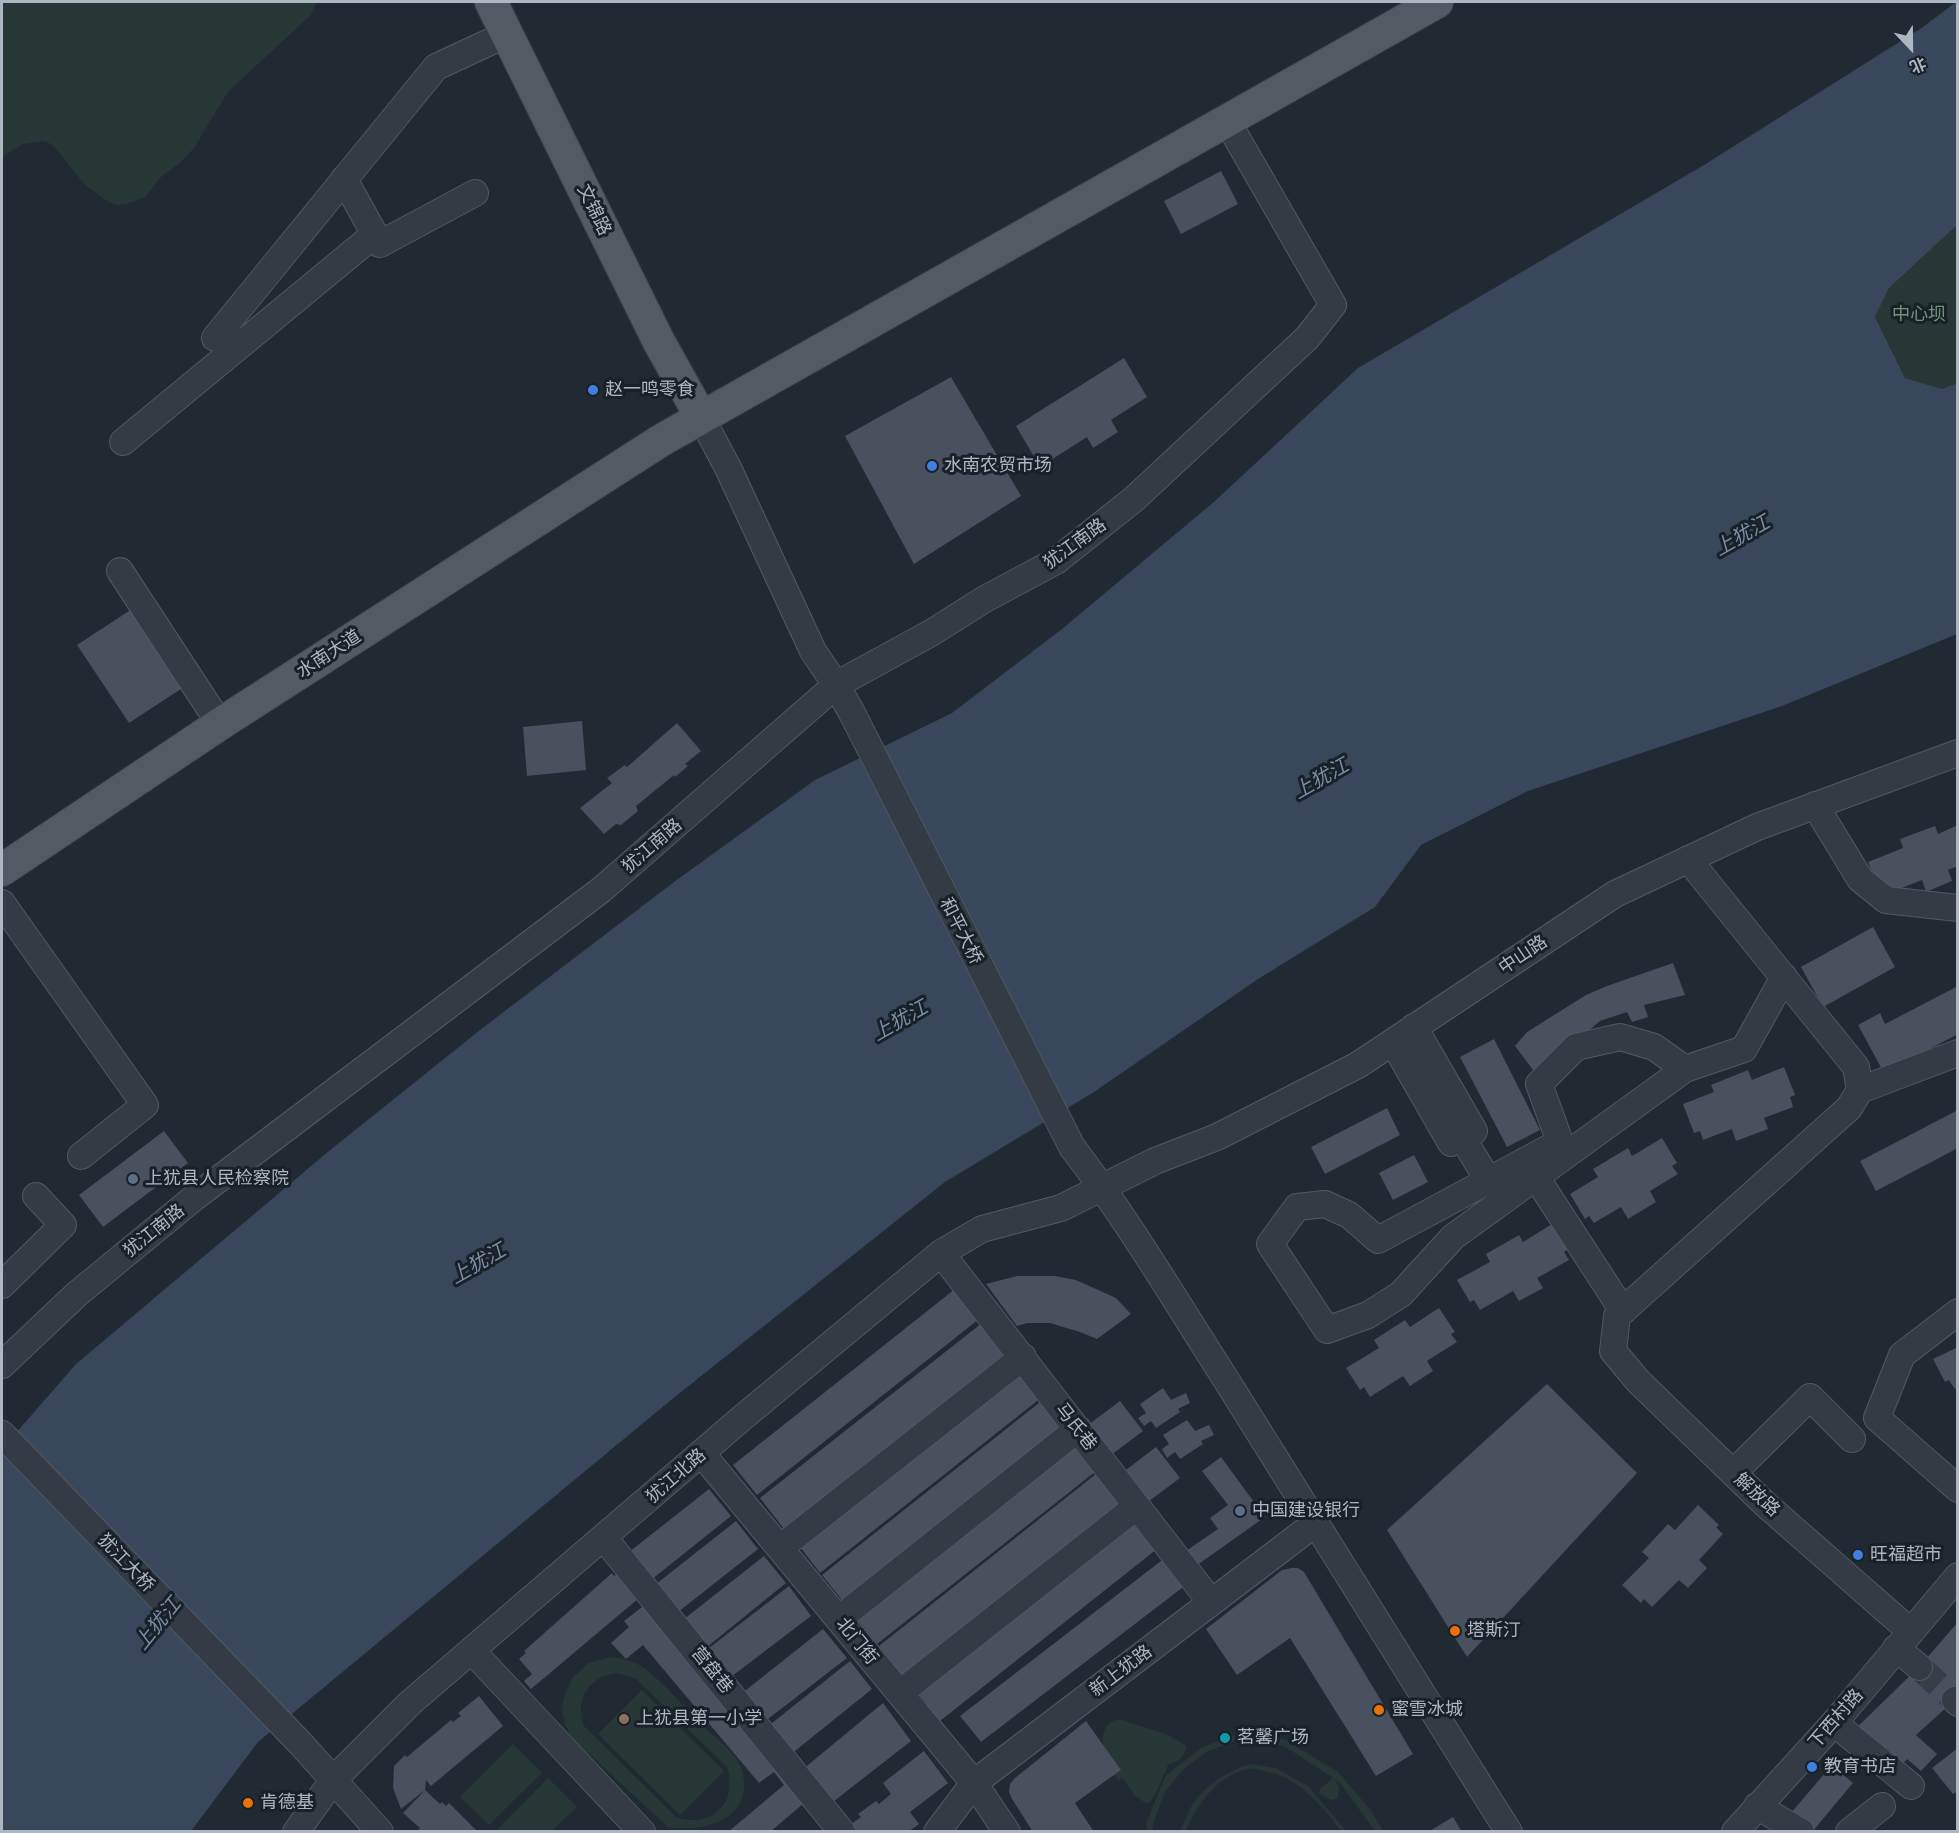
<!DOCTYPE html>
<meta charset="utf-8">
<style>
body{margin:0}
#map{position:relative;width:1959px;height:1833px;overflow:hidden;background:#212933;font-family:"Alegreya Sans","Noto Sans SC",sans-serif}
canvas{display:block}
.frame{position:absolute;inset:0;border:3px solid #aeb6c1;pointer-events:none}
.north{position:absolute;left:1881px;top:18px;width:60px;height:60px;-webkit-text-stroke:4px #1a2028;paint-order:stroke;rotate:158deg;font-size:16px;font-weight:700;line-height:24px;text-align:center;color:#aeb6c1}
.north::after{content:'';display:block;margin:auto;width:21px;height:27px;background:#aeb6c1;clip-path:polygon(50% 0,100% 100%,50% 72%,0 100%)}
</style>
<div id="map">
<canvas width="1959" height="1833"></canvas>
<div class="frame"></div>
<div class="north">北</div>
</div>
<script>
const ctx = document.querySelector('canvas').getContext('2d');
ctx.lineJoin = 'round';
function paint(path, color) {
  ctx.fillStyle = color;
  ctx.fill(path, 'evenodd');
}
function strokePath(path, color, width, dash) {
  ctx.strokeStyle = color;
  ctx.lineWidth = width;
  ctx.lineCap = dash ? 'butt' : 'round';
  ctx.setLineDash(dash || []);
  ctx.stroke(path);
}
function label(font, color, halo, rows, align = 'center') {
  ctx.font = font + ' "Alegreya Sans","Noto Sans SC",sans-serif';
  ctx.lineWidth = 6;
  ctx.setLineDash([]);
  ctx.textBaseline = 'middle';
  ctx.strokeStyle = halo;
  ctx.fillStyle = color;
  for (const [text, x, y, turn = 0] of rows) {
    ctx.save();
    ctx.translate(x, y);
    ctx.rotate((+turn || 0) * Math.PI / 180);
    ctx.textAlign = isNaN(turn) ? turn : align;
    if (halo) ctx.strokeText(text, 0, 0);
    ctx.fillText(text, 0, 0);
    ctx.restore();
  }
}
paint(new Path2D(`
 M2,2h315l-6,13 -80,74 -7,9 -30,50 -14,15 -18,13 -17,21 -19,7 -10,1 -9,-4 -23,-17 -31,-39 -9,-4 -21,3 -18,11 -3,7z
 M1957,225v158l-15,6 -37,-11 -30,-61 14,-29z
 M611,1657c11,1 20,3 30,9 21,14 38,36 56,54 12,12 28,24 39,38 2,3 5,9 6,13 13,46 -34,62 -74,56l-90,-83 -8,-10 -5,-10 -3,-12 1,-12 9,-22 17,-15zM618,1673l18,6 91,88c12,36 -16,62 -51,50l-92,-91c-10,-27 5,-50 34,-53z
 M642,1690l82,81 -44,44 -82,-81z
 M1119,1719c23,9 46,11 67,27v4l-6,10 -12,5 -12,28 -6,9 -5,1 -11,-8 -11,-17 -4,3c-11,-15 -30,-55 0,-62z
 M1241,1732l43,7 54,33 32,37 13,22h-8l-35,-48 -6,-4 5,7 -1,12 -7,2 -12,-6 1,-5 13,-11 -49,-32 -43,-7 -35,13 -23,18 -18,22 -12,32v7h-6l-1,-8 20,-48 35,-27z
 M513,1744l29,29 -53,52 -29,-28z
 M1250,1764l26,4 32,18 38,45h-5c-19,-26 -44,-55 -78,-60 -4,-1 -10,-3 -14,-2 -31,5 -52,36 -63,62h-6c4,-8 7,-18 12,-26 13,-20 36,-34 58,-41z
 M548,1778l29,29 -25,24h-56z`), '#263736');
paint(new Path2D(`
 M1956,2h1v223l-68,63 -14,29 30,61 37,11 15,-6v251l-175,72 -254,85 -107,54 -46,62 -117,72 -164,113 -149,90 -274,218 -413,342 -67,89 -189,1v-383l74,-85 253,-213 151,-121 194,-148 141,-102 137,-67 110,-84 153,-128 143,-133 346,-203 219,-138z`), '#38475b');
paint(new Path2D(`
 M1221,171l17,33 -57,30 -17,-33z
 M1124,358l23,39 -36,23 7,12 -25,16 -6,-11 -47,30 -24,-41z
 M951,377l70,119 -107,68 -69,-128z
 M132,609l52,78 -55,36 -52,-78z
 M582,721l4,49 -59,6 -4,-49z
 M677,723l24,28 -16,13 3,2 -13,11 -1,-2 -38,31 2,5 -17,14 -5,-1 -12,10 -24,-26 32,-25 -5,-5 18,-13 2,2z
 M1958,825v41l-10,4 4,11 -26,11 -4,-12 -36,14 -9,-8 -9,-24 35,-14 -3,-9 35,-13 3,8z
 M1873,927l22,40 -72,40 -22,-40z
 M1673,963l12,32 -41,10 4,12 -16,5 -5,-10 -27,9 -22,19 -45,30 -18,-24 12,-14 59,-37 21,-9z
 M1958,986v48l-74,39 -26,-48 22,-12 5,11z
 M1494,1039l46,91 -33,17 -47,-90z
 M1784,1067l11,28 -5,2 3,10 -29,11 4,11 -32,12 -4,-12 -29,11 -3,-9 -6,2 -11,-29 31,-12 -3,-7 37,-15 4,10z
 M1387,1108l13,27 -75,39 -14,-27z
 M1958,1110v38l-82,43 -16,-30z
 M164,1131l24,32 -85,64 -24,-32z
 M1662,1138l15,25 -5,3 6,8 -28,17 6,11 -28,17 -7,-12 -27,16 -5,-7 -4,3 -15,-25 28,-17 -5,-8 35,-21 4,8z
 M1414,1155l14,27 -35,18 -14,-27z
 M1552,1224l15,26 -3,2 5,8 -32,18 6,10 -24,13 -6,-10 -33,19 -6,-10 -4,2 -13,-22 33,-18 -4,-8 33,-19 4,7z
 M1017,1276h38l21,4 40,18 15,16 -34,25 -17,-7 -30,-9h-23l-10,3 -31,-42z
 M955,1289l24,30 -222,176 -24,-30z
 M1439,1308l16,24 -4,2 6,8 -30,19 6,10 -23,15 -7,-10 -33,21 -6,-10 -4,3 -14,-22 33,-20 -5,-8 31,-20 5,7z
 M982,1323l24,30 -222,176 -24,-31z
 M1958,1347v41l-3,1 -6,-9 -4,2 -12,-23z
 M1019,1367l23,30 -222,176 -23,-30z
 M1547,1384l90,89 -170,184 -80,-127z
 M1163,1388l8,12 15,-7 4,10 -12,6 2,3 -24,16 -5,-7 -7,5 -6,-8 8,-5 -6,-9z
 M1044,1399l24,30 -222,176 -24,-30z
 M1120,1401l23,30 -36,27 -23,-30z
 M1187,1420l8,11 14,-6 5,10 -13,6 2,3 -23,15 -5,-7 -8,6 -5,-9 7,-5 -6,-9z
 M1076,1438l24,30 -223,176 -24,-30z
 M1156,1447l24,31 -35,26 -23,-31z
 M1221,1457l44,60 -72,51 -10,-15 35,-24 -8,-11 18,-13 -26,-34z
 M1101,1470l24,30 -222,176 -24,-30z
 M709,1489l22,27 -85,68 -22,-28z
 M1698,1505l21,20 -3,2 7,7 -24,26 8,8 -19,20 -9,-8 -27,27 -8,-8 -3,4 -19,-18 27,-27 -7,-6 26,-28 7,6z
 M1138,1515l24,30 -222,176 -24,-31z
 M736,1521l22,28 -85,67 -22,-28z
 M1170,1554l21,27 -210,161 -21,-26z
 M764,1556l22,27 -84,68 -23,-28z
 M623,1568l22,25 -114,96 -7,-8 8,-7 -13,-15 7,-6 -2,-2 88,-78 2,3z
 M1292,1568h6l6,4 109,182 -37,22 -86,-138 -53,37 -31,-46 76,-59z
 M789,1586l22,30 -84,64 -23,-28z
 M651,1600l159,198 -40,34h-42l56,-47 -10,-13 -15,11 -116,-138 -17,14 -15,-16 18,-16 -5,-6z
 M1958,1622v75l-42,38 21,19 -16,17 -14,-12 -4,5 -16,-16 -9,10 -27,-25 68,-66z
 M823,1629l24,29 -83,64 -23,-28z
 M850,1661l22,28 -82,66 -23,-28z
 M479,1696l24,30 -72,60 -5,-6 -1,10 -24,19 -8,-21 1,-22 11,-11 2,2 44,-37 2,2 8,-6 -3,-3z
 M883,1703l28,38 -82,64 -27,-35z
 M1086,1721l35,49 -46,33 19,29h-61l-21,-33 -3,-7 1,-8 5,-6z
 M1958,1748v43l-5,3 -21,-26z
 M924,1751l24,32 -38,29 9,12 -11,8h-52l-6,-7 11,-8 -3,-3 18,-13 3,3 12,-10 -8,-11z
 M1832,1765l21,18 -41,49 -22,-18z
 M425,1790l15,14 2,-2 4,4 3,-3 29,29h-59l-1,-2 2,-2 -17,-15z
 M1453,1817l9,15h-34z`), '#48515d');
strokePath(new Path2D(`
 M1919,1667l36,33`), '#363e48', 26, [26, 13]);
const minor = new Path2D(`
 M344,179l36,65 95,-51
 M215,338l221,-271 71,-33
 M701,417l28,53 84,181 23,34 16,28 220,434c56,73 103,153 153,231 95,150 188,303 284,454
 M123,442l252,-208
 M120,571l100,153
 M1815,805l45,74 26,21 72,8
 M1688,859l168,208 4,23 -11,18 -232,208 -4,35 25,30 127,123 145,127
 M2,903l143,202 -64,51
 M1393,1042l58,101 23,-12 -60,-104
 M1685,1069l-232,168 -52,57 -33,21 -41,15 -57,-86 27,-37 28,-3 24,11 29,25 182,-98 -21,-58 37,-37 44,-10 34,10 31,22 59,-20 40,-72
 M1860,1090l98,-37
 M1462,1137l26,43
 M1536,1177l87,134
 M941,1253l270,349
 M2,1285l61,-60 -27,-29
 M1958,1312l-56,43 -25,63 81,71
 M2,1365l75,-71 118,-97 406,-307 235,-205 95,-52 54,-34 71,-38 78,-62 173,-161 26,-33 -106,-184
 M2,1434l299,310 79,88
 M702,1454l272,329 33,49
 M1733,1473l77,-76 42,42
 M604,1538l238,294
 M780,1548l243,-191
 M839,1619l239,-190
 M1896,1648l23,19
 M472,1651l170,181
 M900,1693l237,-187
 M1955,1700l3,3
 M1834,1723l77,63
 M1757,1806l44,26
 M296,1832l37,-52 77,-77 332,-285 199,-165 41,-24 79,-21 94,-47 62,-24 141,-72 257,-171 142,-67 201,-74
 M937,1832l37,-49 343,-261
 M1735,1832l99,-109 124,-147
 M1849,1832l33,-26`);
const major = new Path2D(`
 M491,2l168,340 42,75
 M2,870l218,-146 440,-283 777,-439`);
strokePath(minor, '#525962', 28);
strokePath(major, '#3e444e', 34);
strokePath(minor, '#343b44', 26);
strokePath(major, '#525a64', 32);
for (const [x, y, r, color] of [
 [593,390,6,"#3f7fe0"],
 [932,466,6,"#3f7fe0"],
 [133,1179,6,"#5c6f8a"],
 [1240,1511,6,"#5c6f8a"],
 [1858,1555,6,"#3f7fe0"],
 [1455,1631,6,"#e8710a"],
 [1379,1710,6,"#e8710a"],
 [624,1719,6,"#8d6e63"],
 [1225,1738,6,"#0f9aa8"],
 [1812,1767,6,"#3f7fe0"],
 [248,1803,6,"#e8710a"]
]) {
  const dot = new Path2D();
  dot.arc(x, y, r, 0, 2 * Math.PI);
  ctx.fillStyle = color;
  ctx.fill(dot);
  strokePath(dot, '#1a2028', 2);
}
label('18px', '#aeb6c1', '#1a2028', [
 ["文锦路",594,210,64],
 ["犹江南路",1075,544,-36],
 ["水南大道",329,654,-33],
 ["犹江南路",652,846,-41],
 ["和平大桥",961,931,63],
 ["中山路",1523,955,-34],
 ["犹江南路",154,1231,-39],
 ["马氏巷",1076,1427,52],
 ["犹江北路",676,1476,-41],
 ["解放路",1757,1495,43],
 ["犹江大桥",126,1563,46],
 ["北门街",857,1641,51],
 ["营盘巷",712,1670,51],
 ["新上犹路",1121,1671,-37],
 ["下西村路",1836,1719,-49]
]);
label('18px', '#709478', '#1a2028', [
 ["中心坝",1919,315]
]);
label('18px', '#aeb6c1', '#1a2028', [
 ["赵一鸣零食",605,390],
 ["水南农贸市场",944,466],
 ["上犹县人民检察院",145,1179],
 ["中国建设银行",1252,1511],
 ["旺福超市",1870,1555],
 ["塔斯汀",1467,1631],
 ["蜜雪冰城",1391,1710],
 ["上犹县第一小学",636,1719],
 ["茗馨广场",1237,1738],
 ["教育书店",1824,1767],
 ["肯德基",260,1803]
], 'left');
label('italic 20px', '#7a8ea7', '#1a2028', [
 ["上犹江",1742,536,-30],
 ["上犹江",1321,779,-30],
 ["上犹江",900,1021,-30],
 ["上犹江",478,1264,-30],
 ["上犹江",158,1624,-51]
]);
</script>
